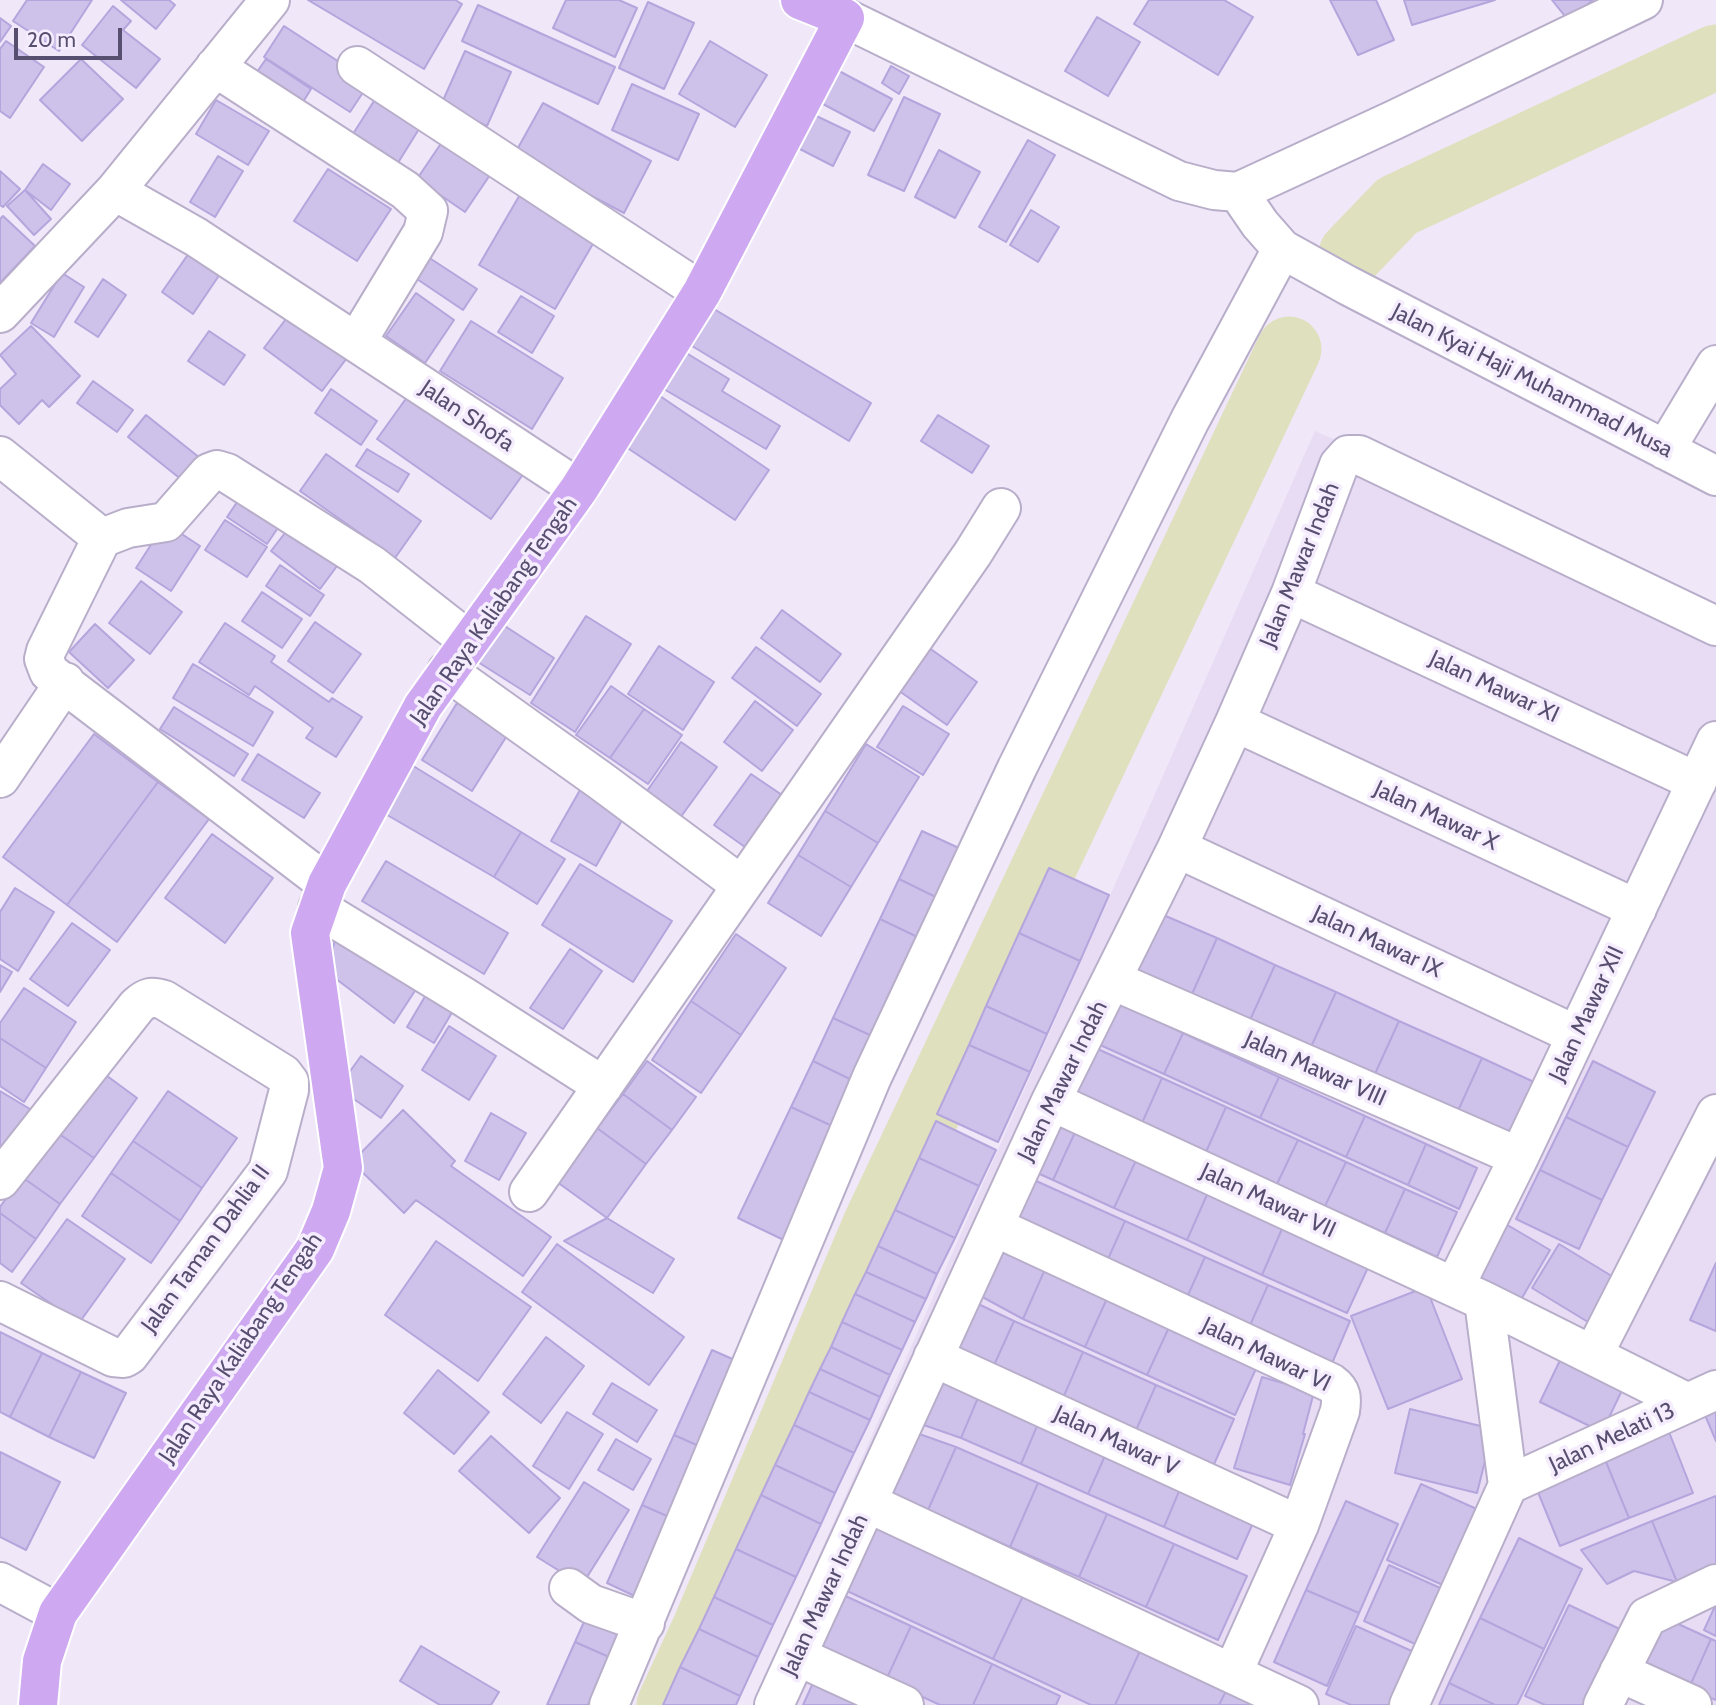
<!DOCTYPE html>
<style>
body{margin:0}
#map{position:relative;width:1716px;height:1705px;overflow:hidden;background:#f0e7f9;font-family:Cabin,sans-serif}
canvas{display:block}
.scale{position:absolute;left:14px;top:28px;width:108px;height:32px;box-sizing:border-box;border:4px solid #574f70;border-top:0;padding-left:9px;font-size:21px;line-height:24px;white-space:nowrap;color:#574f70;-webkit-text-stroke:5px #f5edfd;paint-order:stroke}
</style>
<div id="map">
<canvas width="1716" height="1705"></canvas>
<div class="scale">20 m</div>
</div>
<script>
const ctx = document.querySelector('canvas').getContext('2d');
ctx.lineJoin = 'round';
function paint(path, color) {
  ctx.fillStyle = color;
  ctx.fill(path, 'evenodd');
}
function strokePath(path, color, width, dash) {
  ctx.strokeStyle = color;
  ctx.lineWidth = width;
  ctx.lineCap = dash ? 'butt' : 'round';
  ctx.setLineDash(dash || []);
  ctx.stroke(path);
}
function label(font, color, halo, rows, align = 'center') {
  ctx.font = font + ' Cabin,sans-serif';
  ctx.lineWidth = 7;
  ctx.setLineDash([]);
  ctx.textBaseline = 'middle';
  ctx.strokeStyle = halo;
  ctx.fillStyle = color;
  for (const [text, x, y, turn = 0] of rows) {
    ctx.save();
    ctx.translate(x, y);
    ctx.rotate((+turn || 0) * Math.PI / 180);
    ctx.textAlign = isNaN(turn) ? turn : align;
    if (halo) ctx.strokeText(text, 0, 0);
    ctx.fillText(text, 0, 0);
    ctx.restore();
  }
}
paint(new Path2D(`
 M1315,431l401,176v1098h-963z`), '#e8dcf5');
strokePath(new Path2D(`
 M1351,254l46,-48 319,-149
 M669,1705l36,-78 170,-402 414,-876`), '#dfe0be', 65);
const building = new Path2D(`
 M27,0h65l-33,51 -46,-30z
 M121,0h48l6,5 -19,24z
 M308,0h147l7,4 -38,65z
 M566,0h53l18,8 -22,49 -62,-29z
 M1149,0h75l29,17 -35,58 -84,-51z
 M1330,0h46l18,40 -36,15z
 M1404,0h91l-83,25z
 M1552,0h41l-25,20z
 M648,2l46,21 -30,66 -45,-21z
 M478,5l137,62 -17,37 -136,-63z
 M113,6l18,15 -8,9 37,29 -24,29 -54,-43z
 M1097,17l43,25 -32,54 -43,-25z
 M0,18l11,8 -11,16z
 M284,26l86,56 -20,30 -86,-55z
 M6,41l38,26 -34,51 -10,-7v-62z
 M710,41l57,34 -32,52 -56,-33z
 M465,51l46,21 -24,54 -46,-21z
 M81,59l42,40 -41,42 -42,-41z
 M266,59l45,30 -16,26 -47,-30z
 M891,66l18,10 -10,18 -17,-11z
 M839,71l53,28 -18,32 -53,-28z
 M632,84l67,30 -21,46 -66,-30z
 M904,97l36,17 -36,77 -36,-16z
 M216,100l53,31 -21,34 -52,-31z
 M374,101l45,28 -23,37 -45,-29z
 M543,103l108,58 -27,52 -110,-58z
 M810,113l40,19 -17,34 -39,-20z
 M444,139l48,33 -27,40 -48,-33z
 M1028,140l27,15 -49,87 -27,-15z
 M939,150l41,22 -25,46 -40,-21z
 M218,156l25,15 -28,46 -25,-15z
 M43,164l27,20 -19,26 -26,-20z
 M328,169l63,40 -34,52 -63,-40z
 M0,171l20,18 -17,18 -3,-2z
 M525,186l76,44 -46,79 -76,-44z
 M25,190l26,29 -17,16 -27,-29z
 M1031,210l28,17 -21,35 -28,-17z
 M3,216l32,30 -35,37v-64z
 M189,253l31,21 -27,40 -31,-22z
 M428,257l49,32 -14,21 -49,-33z
 M62,273l22,14 -30,50 -23,-14z
 M103,279l23,16 -28,42 -23,-15z
 M416,293l38,27 -29,43 -39,-27z
 M521,296l33,20 -22,37 -34,-21z
 M714,309l157,94 -22,38 -157,-95z
 M292,311l58,43 -28,37 -58,-43z
 M471,321l92,57 -31,51 -92,-58z
 M31,326l49,50 -31,31 -7,-7 -23,24 -19,-19v-16l16,-15 -16,-19z
 M209,331l36,24 -21,30 -36,-24z
 M678,348l51,31 -7,12 58,35 -14,23 -109,-64z
 M93,381l40,29 -16,22 -40,-29z
 M331,389l46,32 -16,24 -46,-32z
 M410,393l114,80 -33,46 -114,-80z
 M657,394l112,76 -34,50 -112,-75z
 M146,415l54,43 -18,22 -54,-43z
 M938,415l51,31 -17,27 -51,-32z
 M367,449l42,25 -11,18 -42,-26z
 M326,454l95,67 -26,37 -95,-67z
 M246,489l40,27 -19,28 -40,-27z
 M225,520l42,27 -20,30 -42,-27z
 M165,523l35,23 -29,45 -35,-23z
 M292,524l48,38 -20,27 -49,-38z
 M280,565l44,30 -14,21 -44,-30z
 M141,581l41,31 -32,42 -41,-31z
 M262,592l40,27 -20,29 -40,-27z
 M782,610l59,44 -21,28 -59,-44z
 M586,616l45,28 -56,88 -44,-29z
 M494,619l60,39 -24,37 -60,-38z
 M315,622l46,32 -28,39 -45,-32z
 M225,623l50,33 -4,6 58,40 3,-4 30,19 -26,40 -30,-19 7,-10 -58,-42 -6,9 -50,-33z
 M95,624l39,36 -26,28 -39,-36z
 M918,640l59,42 -30,43 -59,-42z
 M659,646l55,36 -31,48 -55,-36z
 M756,647l65,47 -24,32 -65,-48z
 M193,664l80,48 -20,34 -80,-48z
 M611,686l33,23 -34,49 -34,-23z
 M755,701l38,29 -31,41 -38,-29z
 M457,703l51,31 -36,57 -50,-31z
 M903,706l46,28 -26,41 -46,-28z
 M174,707l74,47 -14,22 -74,-47z
 M644,709l38,26 -34,49 -38,-26z
 M94,734l64,48 -91,123 -64,-48z
 M681,742l36,25 -37,51 -35,-24z
 M866,744l53,33 -41,66 -53,-32z
 M258,754l62,39 -16,25 -62,-38z
 M410,764l111,68 -27,45 -112,-65z
 M751,774l37,25 -36,53 -38,-27z
 M158,782l51,37 -92,123 -50,-37z
 M584,783l45,25 -33,58 -45,-25z
 M825,811l53,32 -27,44 -53,-32z
 M922,831l52,24 -24,49 -51,-25z
 M521,832l44,27 -28,45 -43,-27z
 M212,834l61,44 -48,65 -60,-45z
 M798,855l53,32 -30,49 -53,-33z
 M386,861l122,72 -24,41 -122,-73z
 M580,864l92,57 -39,61 -91,-57z
 M1049,868l60,27 -29,66 -61,-28z
 M899,879l51,25 -18,40 -52,-25z
 M15,888l39,24 -36,59 -18,-12v-47z
 M1154,911l63,27 -25,56 -63,-28z
 M880,919l52,25 -47,98 -52,-24z
 M72,923l38,27 -42,56 -38,-27z
 M338,927l84,53 -28,43 -67,-51z
 M1019,933l61,28 -33,73 -61,-28z
 M736,934l50,34 -45,67 -50,-34z
 M1217,938l58,27 -25,55 -58,-26z
 M570,949l32,22 -39,58 -33,-21z
 M0,965l12,7 -12,20z
 M1275,965l61,27 -25,55 -61,-27z
 M24,988l52,34 -30,46 -46,-30v-15z
 M430,988l27,16 -23,39 -27,-16z
 M1336,992l63,29 -25,55 -63,-29z
 M691,1001l50,34 -40,58 -49,-33z
 M1117,1002l66,31 -19,41 -66,-30z
 M986,1006l61,28 -17,38 -61,-27z
 M833,1018l52,24 -21,44 -51,-25z
 M1399,1021l83,37 -25,55 -83,-37z
 M449,1026l47,30 -27,44 -47,-30z
 M1183,1033l96,44 -19,41 -96,-44z
 M0,1038l46,30 -22,34 -24,-16z
 M969,1045l61,27 -32,70 -61,-28z
 M1091,1046l71,32 -20,45 -71,-32z
 M361,1056l42,30 -22,32 -43,-30z
 M1482,1058l52,24 -24,54 -53,-23z
 M647,1061l49,36 -24,33 -49,-36z
 M813,1061l51,25 -21,45 -52,-24z
 M1593,1061l62,31 -27,55 -62,-30z
 M99,1070l38,28 -43,60 -39,-27z
 M1279,1077l86,39 -19,41 -86,-39z
 M1162,1078l64,29 -20,45 -64,-29z
 M0,1091l30,18 -27,45 -3,-2z
 M168,1091l69,47 -35,50 -69,-47z
 M623,1094l49,36 -26,34 -49,-36z
 M791,1107l52,24 -53,112 -52,-25z
 M1226,1107l72,33 -21,44 -71,-32z
 M403,1110l52,51 -4,5 100,71 -28,39 -107,-76 -12,13 -52,-51z
 M491,1113l35,20 -27,47 -34,-19z
 M1365,1116l61,28 -18,41 -62,-28z
 M1566,1117l62,30 -26,53 -62,-30z
 M1057,1119l20,9 -24,52 -20,-9z
 M936,1121l60,29 -17,36 -60,-28z
 M597,1128l49,36 -39,54 -50,-36z
 M1077,1128l61,28 -24,52 -61,-28z
 M55,1131l39,27 -34,46 -38,-27z
 M1298,1140l48,22 -21,44 -48,-22z
 M133,1141l69,47 -22,33 -69,-48z
 M1426,1144l51,24 -18,41 -51,-24z
 M1138,1156l72,32 -23,52 -73,-32z
 M919,1158l60,28 -24,52 -60,-28z
 M1346,1162l59,27 -20,44 -60,-27z
 M1540,1170l62,30 -23,49 -63,-30z
 M111,1173l69,48 -29,42 -69,-47z
 M22,1177l38,27 -24,35 -36,-26v-6z
 M1034,1180l91,41 -21,47 -91,-41z
 M1210,1188l75,34 -23,53 -75,-35z
 M1405,1189l52,23 -20,45 -52,-24z
 M895,1210l60,28 -18,36 -59,-28z
 M0,1213l36,26 -24,33 -12,-9z
 M607,1218l67,41 -21,34 -89,-52z
 M67,1219l58,40 -46,64 -58,-40z
 M1125,1221l80,36 -21,47 -80,-36z
 M1285,1222l86,39 -24,52 -85,-38z
 M1504,1223l46,27 -31,53 -47,-27z
 M436,1241l95,66 -53,74 -93,-66z
 M557,1244l127,93 -35,48 -127,-93z
 M1559,1244l56,34 -27,44 -56,-34z
 M878,1246l59,28 -11,25 -60,-27z
 M1000,1248l46,19 -23,52 -48,-26z
 M1205,1257l63,28 -21,47 -63,-28z
 M1716,1263v68l-26,-11z
 M1046,1267l63,27 -24,53 -62,-28z
 M866,1272l60,27 -11,23 -60,-28z
 M1268,1285l82,36 -20,47 -83,-36z
 M1426,1287l36,92 -74,30 -37,-93z
 M855,1294l60,28 -13,28 -60,-28z
 M1109,1294l62,29 -24,52 -62,-28z
 M972,1301l42,20 -24,53 -41,-23z
 M1014,1321l69,31 -23,53 -70,-31z
 M842,1322l60,28 -12,25 -59,-28z
 M1171,1323l88,39 -24,53 -88,-40z
 M0,1332l42,21 -32,64 -10,-5z
 M546,1337l38,29 -43,57 -38,-29z
 M831,1347l59,28 -10,22 -60,-28z
 M712,1350l34,15 -38,85 -34,-15z
 M1083,1352l73,33 -23,52 -73,-32z
 M1564,1352l62,30 -24,50 -62,-30z
 M42,1353l39,19 -32,65 -39,-20z
 M820,1369l60,28 -10,23 -61,-28z
 M438,1370l51,42 -35,42 -50,-41z
 M81,1372l45,21 -32,65 -45,-21z
 M936,1373l44,20 -19,45 -43,-15z
 M1262,1377l52,15 -11,42h2l-15,51 -56,-17z
 M612,1383l45,27 -20,32 -44,-28z
 M1156,1385l78,34 -23,52 -78,-34z
 M809,1392l61,28 -16,33 -60,-28z
 M980,1393l60,26 -19,45 -60,-26z
 M1716,1402v39l-14,-33z
 M1410,1409l83,20 -16,64 -82,-20z
 M567,1412l36,22 -34,55 -36,-23z
 M1040,1419l68,30 -20,45 -67,-30z
 M794,1425l60,28 -19,40 -60,-28z
 M908,1430l48,17 -28,63 -45,-21z
 M1669,1432l24,61 -64,25 -25,-61z
 M674,1435l34,15 -32,70 -34,-15z
 M491,1436l69,62 -31,35 -70,-62z
 M616,1439l35,20 -18,31 -35,-20z
 M956,1447l82,36 -28,64 -82,-37z
 M1108,1449l75,33 -19,45 -76,-33z
 M0,1452l60,30 -34,68 -26,-13z
 M1604,1457l25,61 -69,28 -25,-61z
 M775,1465l60,28 -14,31 -60,-29z
 M584,1482l45,28 -47,75 -45,-28z
 M1183,1482l74,32 -20,45 -73,-32z
 M1038,1483l69,31 -28,63 -69,-30z
 M1421,1484l69,31 -34,76 -69,-31z
 M761,1495l60,29 -25,53 -60,-28z
 M1716,1496v70l-39,16 -25,-61z
 M1346,1501l52,23 -39,89 -53,-23z
 M642,1505l34,15 -35,79 -34,-16z
 M1107,1514l67,30 -28,63 -67,-30z
 M1652,1521l25,61 -43,-11 -27,13 -26,-34z
 M874,1527l149,69 -30,63 -148,-69z
 M1519,1538l63,31 -38,80 -64,-31z
 M1174,1544l73,32 -29,64 -72,-33z
 M736,1549l60,28 -23,48 -59,-28z
 M1389,1565l69,31 -25,56 -69,-31z
 M1306,1590l53,23 -32,73 -53,-24z
 M841,1594l70,32 -25,54 -70,-33z
 M1023,1596l117,55 -25,54h-24l-98,-46z
 M714,1597l59,28 -15,32 -59,-28z
 M1716,1604v32l-12,-6z
 M1569,1605l57,27 -35,73h-46l-20,-9z
 M588,1613l34,15 -13,29 -34,-15z
 M1663,1617l48,22 -22,49 -48,-22z
 M1480,1618l64,31 -27,56h-22l-46,-22z
 M911,1626l81,38 -19,41h-33l-54,-25z
 M1356,1626l69,31 -21,48h-53l-25,-11z
 M699,1629l59,28 -18,39 -60,-29z
 M1711,1639l5,2v59l-27,-12z
 M575,1642l34,15 -21,48h-41z
 M421,1646l78,46 -8,13h-51l-40,-24z
 M1140,1651l86,40 -7,14h-104z
 M992,1664l68,32 -4,9h-83z
 M680,1667l60,29 -4,9h-73z
 M818,1672l44,21 -6,12h-53z
 M1449,1683l46,22h-56z
 M1226,1691l29,14h-36z`);
paint(building, '#cec2eb');
strokePath(building, '#b4a5dc', 2);
const minor = new Path2D(`
 M845,18l334,163 35,9 24,2 156,-72 249,-120
 M357,66l345,226
 M215,67l190,123 23,21 -5,21 -66,109
 M115,191l81,46 383,252
 M1238,192l22,32 22,25 65,36 369,191
 M0,313l115,-122 155,-191
 M1665,450l51,-85
 M0,456l102,82 26,-10 38,-6 43,-49 8,-3 10,3 145,92 97,76
 M102,538l-56,113 -2,8 5,13 278,212
 M1291,593l406,189
 M447,671l154,110 140,104
 M1235,722l402,187
 M0,778l65,-96
 M1177,848l399,187
 M318,908l146,89 139,89
 M1112,980l407,177
 M1051,1101l433,200 24,184
 M0,1180l137,-174c10,-9 14,-10 27,-6l119,74 6,8v8l-21,81 -139,184 -5,3 -11,-1 -113,-56
 M529,1192l444,-639 28,-45
 M995,1227l336,156c11,8 11,15 9,28l-41,114 -66,147
 M1455,1286l64,-129 197,-416
 M1484,1301l204,102
 M1593,1355l123,-241
 M933,1357l366,168
 M1508,1485l208,-95
 M868,1503l431,202
 M0,1582l58,31
 M569,1588l22,16 54,19
 M797,1656l107,49
 M1619,1672l73,33
 M609,1705l263,-628 145,-309 173,-348 92,-171
 M774,1705l277,-604 126,-253 58,-126 56,-129 48,-128 9,-10h11l357,171
 M1409,1705l99,-220
 M1603,1705l44,-88 69,-33`);
const major = new Path2D(`
 M38,1705l4,-44 16,-48 257,-364 16,-38 12,-43 -33,-235 17,-49 96,-178 156,-217 123,-197 143,-274 -45,-18`);
strokePath(minor, '#b8aeca', 42);
strokePath(major, '#fff', 42);
strokePath(minor, '#fff', 38);
strokePath(major, '#cea8f0', 38);
label('23px', '#574f70', '#f5edfd', [
 ["Jalan Kyai Haji Muhammad Musa",1532,381,27],
 ["Jalan Shofa",467,416,34],
 ["Jalan Mawar Indah",1300,565,-68],
 ["Jalan Raya Kaliabang Tengah",494,611,-55],
 ["Jalan Mawar XI",1494,687,25],
 ["Jalan Mawar X",1436,816,25],
 ["Jalan Mawar IX",1377,942,25],
 ["Jalan Mawar XII",1587,1014,-65],
 ["Jalan Mawar VIII",1315,1069,24],
 ["Jalan Mawar Indah",1063,1081,-64],
 ["Jalan Mawar VII",1268,1201,25],
 ["Jalan Taman Dahlia II",206,1249,-54],
 ["Jalan Raya Kaliabang Tengah",241,1348,-56],
 ["Jalan Mawar VI",1266,1355,26],
 ["Jalan Melati 13",1612,1438,-25],
 ["Jalan Mawar V",1116,1441,25],
 ["Jalan Mawar Indah",825,1595,-65]
]);
</script>
